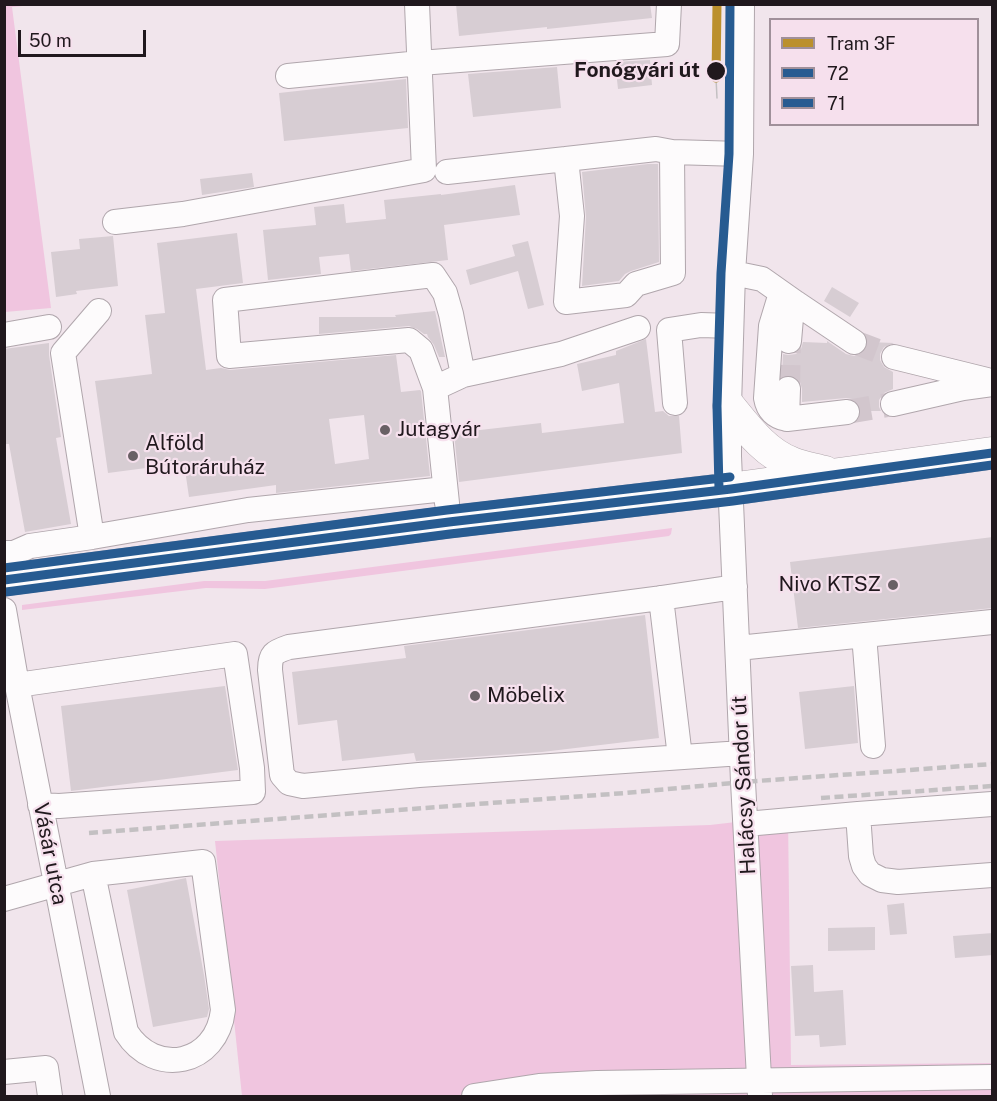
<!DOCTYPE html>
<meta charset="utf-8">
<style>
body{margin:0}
#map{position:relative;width:997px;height:1101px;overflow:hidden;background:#f1e5ec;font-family:"Public Sans",sans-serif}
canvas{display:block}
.frame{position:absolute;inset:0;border:6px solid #20181d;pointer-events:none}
.legend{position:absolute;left:769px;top:18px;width:210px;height:108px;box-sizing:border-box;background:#f6e0ed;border:2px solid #a0909a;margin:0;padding:8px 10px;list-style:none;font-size:18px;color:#20181d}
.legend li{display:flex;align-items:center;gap:12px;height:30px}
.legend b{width:30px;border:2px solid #a0909a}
.scale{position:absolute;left:18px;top:30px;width:128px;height:27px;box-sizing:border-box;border:3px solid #20181d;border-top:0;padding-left:8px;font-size:18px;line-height:21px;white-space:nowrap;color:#20181d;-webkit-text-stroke:4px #f6e0ed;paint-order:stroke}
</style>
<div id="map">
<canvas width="997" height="1101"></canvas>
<div class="frame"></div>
<ul class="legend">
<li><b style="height:8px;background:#bb902d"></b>Tram 3F</li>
<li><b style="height:8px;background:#275b91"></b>72</li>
<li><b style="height:8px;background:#275b91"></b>71</li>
</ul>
<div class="scale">50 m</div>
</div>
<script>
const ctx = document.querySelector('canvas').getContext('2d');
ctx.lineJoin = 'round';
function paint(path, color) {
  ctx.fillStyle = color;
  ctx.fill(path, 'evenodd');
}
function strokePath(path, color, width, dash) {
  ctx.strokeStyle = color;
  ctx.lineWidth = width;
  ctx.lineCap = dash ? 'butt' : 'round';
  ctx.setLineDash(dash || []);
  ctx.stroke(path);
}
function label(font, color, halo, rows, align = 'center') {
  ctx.font = font + ' "Public Sans",sans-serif';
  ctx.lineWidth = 4.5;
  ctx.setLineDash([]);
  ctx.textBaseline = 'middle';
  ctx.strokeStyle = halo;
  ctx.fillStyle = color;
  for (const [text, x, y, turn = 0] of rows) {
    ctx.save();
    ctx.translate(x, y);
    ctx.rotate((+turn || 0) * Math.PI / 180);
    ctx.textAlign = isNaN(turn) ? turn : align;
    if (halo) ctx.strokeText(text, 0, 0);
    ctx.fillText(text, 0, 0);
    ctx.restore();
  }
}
paint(new Path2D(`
 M5,4l28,1 -21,2 39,301 -46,4z
 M672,528l-1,6 -2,2 -404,53 -59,-1 -184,22v-5l182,-24h61z
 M788,816l3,249 201,-2v33h-373l-1,-2 -54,2h-322l-27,-255 495,-16z`), '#f0c5df');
paint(new Path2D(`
 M456,4h194l2,14 -105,11v-2l-88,9z
 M650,60l2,25 -34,4 -3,-27z
 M557,67l4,41 -88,9 -5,-43z
 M406,79l2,49 -124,13 -5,-48z
 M648,164h10l1,98 -28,9 -6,3 -6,7 -37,5 4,-69 -4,-45z
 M252,173l2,14 -52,8 -2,-16z
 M515,185l5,30 -76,10 4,35 -97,11 -2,-17 -30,3 2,17 -53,6 -5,-50 53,-5 -2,-18 30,-3 2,19 40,-4 -2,-19 57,-6v1z
 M237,233l6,50 -47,6 10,81 15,-2 9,2 166,-15 5,37 19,-2 1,1 9,85 -154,17v-8l-87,12 -5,-34 -76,10 -13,-92 57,-7 -7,-59 20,-2 -8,-70zM364,415l5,44 -34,5 -6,-45z
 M113,236l5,50 -42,5 1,3 -21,3 -5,-45 29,-3 -1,-10z
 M528,241l16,64 -16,4 -10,-38 -48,14 -4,-15 49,-14 -3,-11z
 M832,287l27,16 -9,14 -26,-16z
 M435,311l10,46h-6l-5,-12 -6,-8 -1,-3h-3l-7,-5 -8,-3 -90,8v-17h77l-1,-2z
 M646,339l9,73 8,-1 6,5h10l3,37 -223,29 -5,-49 87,-10 1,10 82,-10 -5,-40 -37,8 -5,-27 39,-9v-4z
 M827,341l19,13 8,2 7,-2 4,-4 3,-8 26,1 -10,4 -4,7v6l4,7 9,5v17l-9,4 -5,7v7l2,4h-20l-3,-8 -6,-4 -6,-1 -44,4v-13l-2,-7 -4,-5 -7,-2 -7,1 1,-22 5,1 8,-1 5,-5 2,-7 24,1z
 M49,343v12l12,82 -5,1 15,86 -46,8 -16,-88h-5v-95z
 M993,537v71l-195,20 -8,-66z
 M645,615l14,123 -117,14 -126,9 -2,-8 -72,8 -5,-41 -39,5 -6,-53 114,-14 -2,-12z
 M225,686l13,84 -167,21 -10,-85z
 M854,686l4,57 -53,6 -6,-57z
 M186,878l18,97 5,34 -2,8 -54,10 -26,-137z
 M904,903l3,31 -17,1 -3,-30z
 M875,927v23l-47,1v-23z
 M993,933v22l-38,3 -2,-22z
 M813,965l1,27 29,-2 3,55 -26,2 -1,-12 -24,1 -4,-70z`), '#d7cdd3');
strokePath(new Path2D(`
 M854,342l40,15
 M788,389l1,-48
 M847,412l46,-8`), '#d2c6cd', 24, [24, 12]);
const minor = new Path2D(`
 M742,4l-1,150 -8,119 -4,133v50l14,326 17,314
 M288,76l132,-13 247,-19 2,-40
 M672,152l-16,-3 -90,10 6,57 -6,86 60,-7 10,-11 37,-11 -1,-121 69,2
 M447,172l119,-13
 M115,222l68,-8 241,-44 -7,-166
 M733,273l29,6 34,24 58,39
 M781,293l-10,33 -5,72c2,12 9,19 21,21l60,-7
 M4,335l45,-8
 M789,341l2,-23 5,-15
 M894,357l93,23
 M435,388l-14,-38 -12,-10 -180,16 -4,-56 208,-25 12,18 6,21 12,61
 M675,403l-6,-73 32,-5 30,1
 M893,404l70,-16 29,-4
 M787,419l1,-30
 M447,503l-12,-115 28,-13 98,-21 77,-26
 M92,537l-29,-184 36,-42
 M4,553h10l16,-7 62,-9 156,-27 197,-21
 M735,587l-74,11 -372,49c-15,5 -19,7 -19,23l12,105 7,8 14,3 116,-11 323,-22
 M661,598l19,159
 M4,610l13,75 81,411
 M864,635l9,111
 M738,648l254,-26
 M17,685l218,-31 17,114 1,24 -194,14 -19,-1
 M992,804l-134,10 3,42 3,10 6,8 12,6 16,2 94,-7
 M746,824l112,-10
 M4,899l89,-25 110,-12 20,148c-6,55 -68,68 -97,22l-33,-158
 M4,1072l42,-4 4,28
 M474,1096l65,-10 58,-3 395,-6`);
const major = new Path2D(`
 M729,406c18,22 36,47 63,57 10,4 22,6 33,9
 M4,580l445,-58 282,-33 261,-36`);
strokePath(minor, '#b0a6ac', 26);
strokePath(major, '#b0a6ac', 33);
strokePath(minor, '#fdfbfc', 24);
strokePath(major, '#fdfbfc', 32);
strokePath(new Path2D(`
 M716,78l1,20`), '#c3c0c2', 1.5);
strokePath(new Path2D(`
 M821,798l171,-12
 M89,833l536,-40 118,-11 249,-18`), '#c3c0c2', 4.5, [9, 4.5]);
strokePath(new Path2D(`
 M4,580l445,-58 282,-33 261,-36`), '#275b91', 9);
strokePath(new Path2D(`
 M6,592l444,-58 283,-33 259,-36`), '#275b91', 9);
strokePath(new Path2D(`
 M719,489l-2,-83 4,-133 8,-119 1,-150
 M4,568l443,-58 283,-33`), '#275b91', 9);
strokePath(new Path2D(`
 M716,78l1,-74`), '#bb902d', 9);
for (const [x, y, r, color] of [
 [716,71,10,"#20181d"],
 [385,430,6,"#696065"],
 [133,456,6,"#696065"],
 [893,585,6,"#696065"],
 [475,696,6,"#696065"]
]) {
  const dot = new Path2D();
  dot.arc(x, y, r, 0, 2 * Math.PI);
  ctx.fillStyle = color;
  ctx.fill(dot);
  strokePath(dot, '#f6e0ed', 2);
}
label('bold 21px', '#20181d', '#f6e0ed', [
 ["Fonógyári út",700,71]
], 'right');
label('21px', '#20181d', '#f6e0ed', [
 ["Jutagyár",397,430],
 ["Alföld",145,444],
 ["Bútoráruház",145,468],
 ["Nivo KTSZ",881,585,"right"],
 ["Möbelix",487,696]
], 'left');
label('21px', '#20181d', '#f6e0ed', [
 ["Halácsy Sándor út",744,785,-93],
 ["Vásár utca",50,854,79]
]);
</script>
